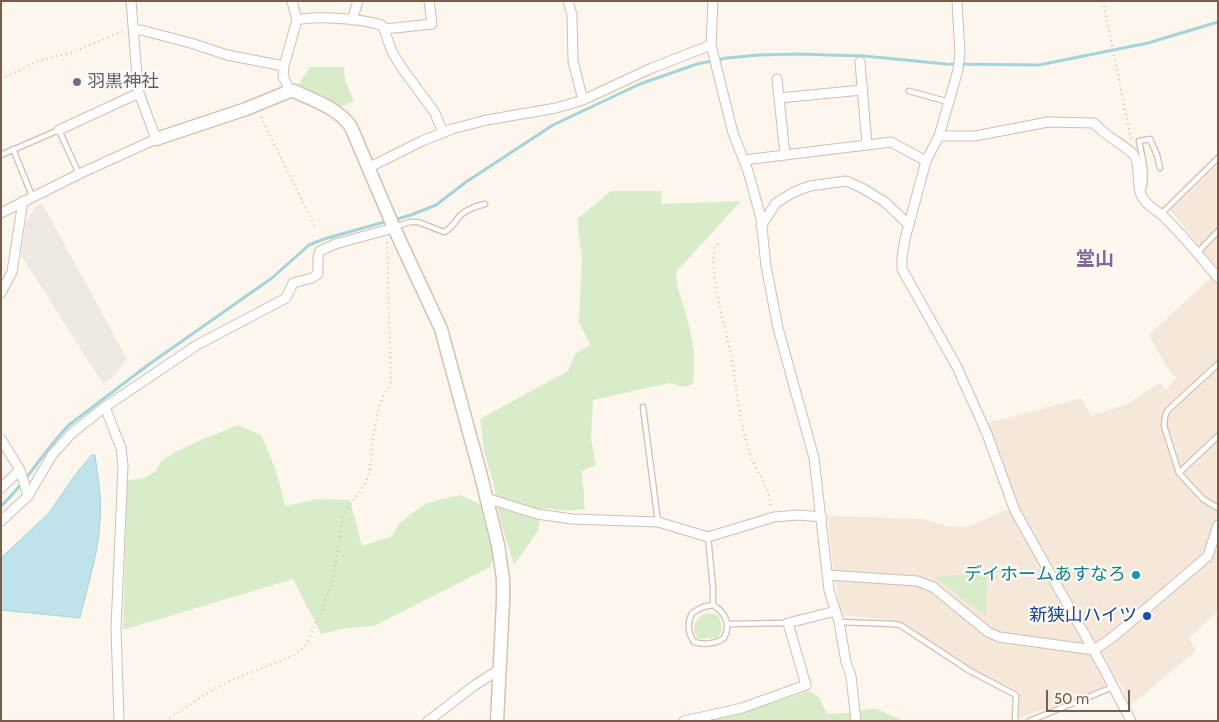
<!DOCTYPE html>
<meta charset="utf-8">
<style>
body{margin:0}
#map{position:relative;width:1219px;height:722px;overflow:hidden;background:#fdf6ec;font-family:Cabin,sans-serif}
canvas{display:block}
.frame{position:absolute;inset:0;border:2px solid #7a5c4d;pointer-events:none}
.scale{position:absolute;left:1046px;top:690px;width:84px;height:22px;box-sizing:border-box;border:2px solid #7a5c4d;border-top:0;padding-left:6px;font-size:15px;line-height:18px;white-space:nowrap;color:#7a5c4d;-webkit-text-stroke:4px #fffaf3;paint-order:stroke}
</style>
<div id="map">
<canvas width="1219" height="722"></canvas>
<div class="frame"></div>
<div class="scale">50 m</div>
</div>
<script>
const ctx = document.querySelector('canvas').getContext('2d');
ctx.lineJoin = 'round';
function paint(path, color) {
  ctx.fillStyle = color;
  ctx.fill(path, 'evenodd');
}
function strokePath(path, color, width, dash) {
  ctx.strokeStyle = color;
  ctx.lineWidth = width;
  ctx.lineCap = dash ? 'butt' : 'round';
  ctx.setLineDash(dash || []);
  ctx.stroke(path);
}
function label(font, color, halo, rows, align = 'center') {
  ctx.font = font + ' Cabin,"Noto Sans JP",sans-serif';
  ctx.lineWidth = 4.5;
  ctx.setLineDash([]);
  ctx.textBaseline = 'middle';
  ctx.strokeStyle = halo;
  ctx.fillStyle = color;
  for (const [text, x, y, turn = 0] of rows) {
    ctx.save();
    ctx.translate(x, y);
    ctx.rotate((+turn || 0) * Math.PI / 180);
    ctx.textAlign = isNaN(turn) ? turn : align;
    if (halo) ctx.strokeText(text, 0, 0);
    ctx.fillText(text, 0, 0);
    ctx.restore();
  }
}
paint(new Path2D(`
 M1218,165v104l-48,-59z
 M1218,271v340l-29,27 7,13 -66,55 -11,-25 -22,9 -78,28 1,-26 -50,-24 -71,-47 -58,-6 -9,-56 -4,-43 94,3 24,7 21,1 51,-22 -30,-82 94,-25 9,18 36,-12 33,-21 6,7 10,-12 -9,-10 -18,-33z`), '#f5e8da');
paint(new Path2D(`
 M42,203l85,156 -14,18 -10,7 -82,-129 5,-33 10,-15z`), '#efe9e4');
paint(new Path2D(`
 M310,67h34l1,13 9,21 -13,6 -43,-22z
 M611,191h50l1,13 79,-3 -65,71c0,17 7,30 11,46 6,21 9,44 6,66l-9,3 -15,-4 -76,17 -2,39 5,26 -14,6 3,38 -16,2 -28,-3 -3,23 -24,34 -14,-45 -7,-37 -9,-32 -4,-32 88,-48 8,-18 14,-8 -11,-23 3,-65 -5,-38z
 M238,425l23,10 15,35 9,36 32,-7 33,1 12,46 30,-10 7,-12 10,-9 18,-12 33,-8 20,9 9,18 6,31 -5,14 -116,59 -28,2 -25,6 -28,-55 -170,51 4,-150 15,-1 13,-7 7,-12 12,-7 29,-14z
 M987,574l-1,42 -48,-36 -1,-4z
 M707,613l11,2c3,9 7,15 -1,23l-19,1c-7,-11 -4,-21 9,-26z
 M809,691l10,6 8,17 22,-1 26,-5 29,13h-202l35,-10 13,-1z`), '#d8ecc9');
const water = new Path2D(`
 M92,455h3c3,22 7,44 5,65 -1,33 -13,66 -20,98l-79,-8v-52l48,-45 26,-38z`);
paint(water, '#bfe3e8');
strokePath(water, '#a5d3da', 1);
strokePath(new Path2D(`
 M394,220l17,-5 25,-10 30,-23 87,-57 87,-41 57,-20 30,-6 32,-3 38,-1 67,2 82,8 93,1 109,-22 70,-21
 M1,506c26,-24 43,-56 68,-81l79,-60 124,-87 37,-33 15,-6 64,-18`), '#a5d3da', 3);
const lane = new Path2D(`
 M909,91l40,11
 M13,149l19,47
 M1,155l58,-25 20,44
 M1142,192c6,-15 0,-36 -3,-51l11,-2 7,16 3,13
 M1161,214l57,-56
 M395,227l15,-5h8l26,10c9,-4 11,-12 18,-18 7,-6 15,-8 23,-10
 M1197,253l21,-22
 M1218,364l-51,47 -2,6 -1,9 15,47 24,26 15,9
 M643,407l15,115
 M1179,473l39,-37
 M708,537l5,51v17
 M713,605c13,8 18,20 11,33 -8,6 -21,7 -30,4 -6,-9 -7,-19 -2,-29l11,-6z
 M839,622l55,2 6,1 70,46 46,24 -1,26
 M728,624l60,-1
 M1029,721l84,-34`);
const street = new Path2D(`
 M568,1l4,14 1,46 10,39
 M713,1l-2,44 22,88 15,38 13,47 5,48 12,62 36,130 15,132 10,32 7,40 5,14 5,45
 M957,1l3,53 -2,16 -19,66 -13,25 -21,78 -3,18v12l55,98 30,67 28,77 89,158 27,52
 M297,20c17,-5 70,-1 86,6l9,26 10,16 33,45 8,20
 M352,20l6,-19
 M385,29l47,-5 -3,-23
 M134,30h7l53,14 33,11 57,11
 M860,62l7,83
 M777,79l8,76
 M290,91l-7,-15 1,-10 13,-46 -5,-19
 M779,98l83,-8
 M59,130l80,-37
 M939,136h36l73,-14 46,1c11,13 26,19 38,30 10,9 3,32 10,44 5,9 13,12 20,18 20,19 38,41 56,63
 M744,160l147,-18 35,19
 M368,168l54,-27 30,-12 35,-9 69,-12 27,-8 69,-32 59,-23
 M1,213l78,-39 77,-35 -17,-46 -2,-17 -6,-75
 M761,226l15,-23 18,-11 16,-6 36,-5 16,7 23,14 24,23
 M1,293l11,-21 11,-71
 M105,407l16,41 2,17 -7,163 3,93
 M1,439l19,31 8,26
 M1,488l19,-18
 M486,498l51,16 35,5 86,3 50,15 66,-20 24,-2 24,2
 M1,521l27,-25 24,-41 20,-22 33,-26 92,-62 89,-47 7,-15 19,-5 6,-4v-17l2,-6 15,-7 59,-16
 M827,575l90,6 16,6 55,45 11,5 95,13 19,-13 95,-81 10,-31
 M428,721l47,-36 25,-16
 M684,721l58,-13 64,-23 -18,-62 48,-12`);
const secondary = new Path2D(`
 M156,139l90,-30 44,-18h4c21,10 44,17 57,36l43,101 47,101 40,147 17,69 5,34v23l-6,119`);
strokePath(lane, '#d1beb0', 7);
strokePath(street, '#d1beb0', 11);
strokePath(secondary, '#d6c0b0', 15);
strokePath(new Path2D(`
 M1103,1l28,138
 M1,79l37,-18 35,-9 45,-19 7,-1
 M261,117l55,112
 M718,244l-3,2c-6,37 10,74 16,110 6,32 8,67 19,98 4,11 10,21 15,31 4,7 5,15 6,23
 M165,721l46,-30 19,-10 64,-26 12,-10 17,-36 10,-30 10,-63c7,-16 19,-21 25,-40 4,-13 3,-29 6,-43 2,-11 4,-24 8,-34 2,-6 7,-11 9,-18l-4,-140`), '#d9b8a5', 2, [1, 4]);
strokePath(lane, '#fff', 4.5);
strokePath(street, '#fff', 9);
strokePath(secondary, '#fff', 12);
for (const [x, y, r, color] of [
 [77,82,5,"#6b7280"],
 [1136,575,5,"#0f9aa8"],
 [1147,616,5,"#1a4fb4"]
]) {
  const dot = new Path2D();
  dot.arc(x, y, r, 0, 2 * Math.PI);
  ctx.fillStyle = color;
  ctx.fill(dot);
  strokePath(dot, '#fffaf3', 2);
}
label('18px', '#5b616d', '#fffaf3', [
 ["羽黒神社",87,82]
], 'left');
label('18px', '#0d838f', '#fffaf3', [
 ["デイホームあすなろ",1126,575]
], 'right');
label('18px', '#164399', '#fffaf3', [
 ["新狭山ハイツ",1137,616]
], 'right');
label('bold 19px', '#846695', '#fffaf3', [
 ["堂山",1095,259]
]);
</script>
